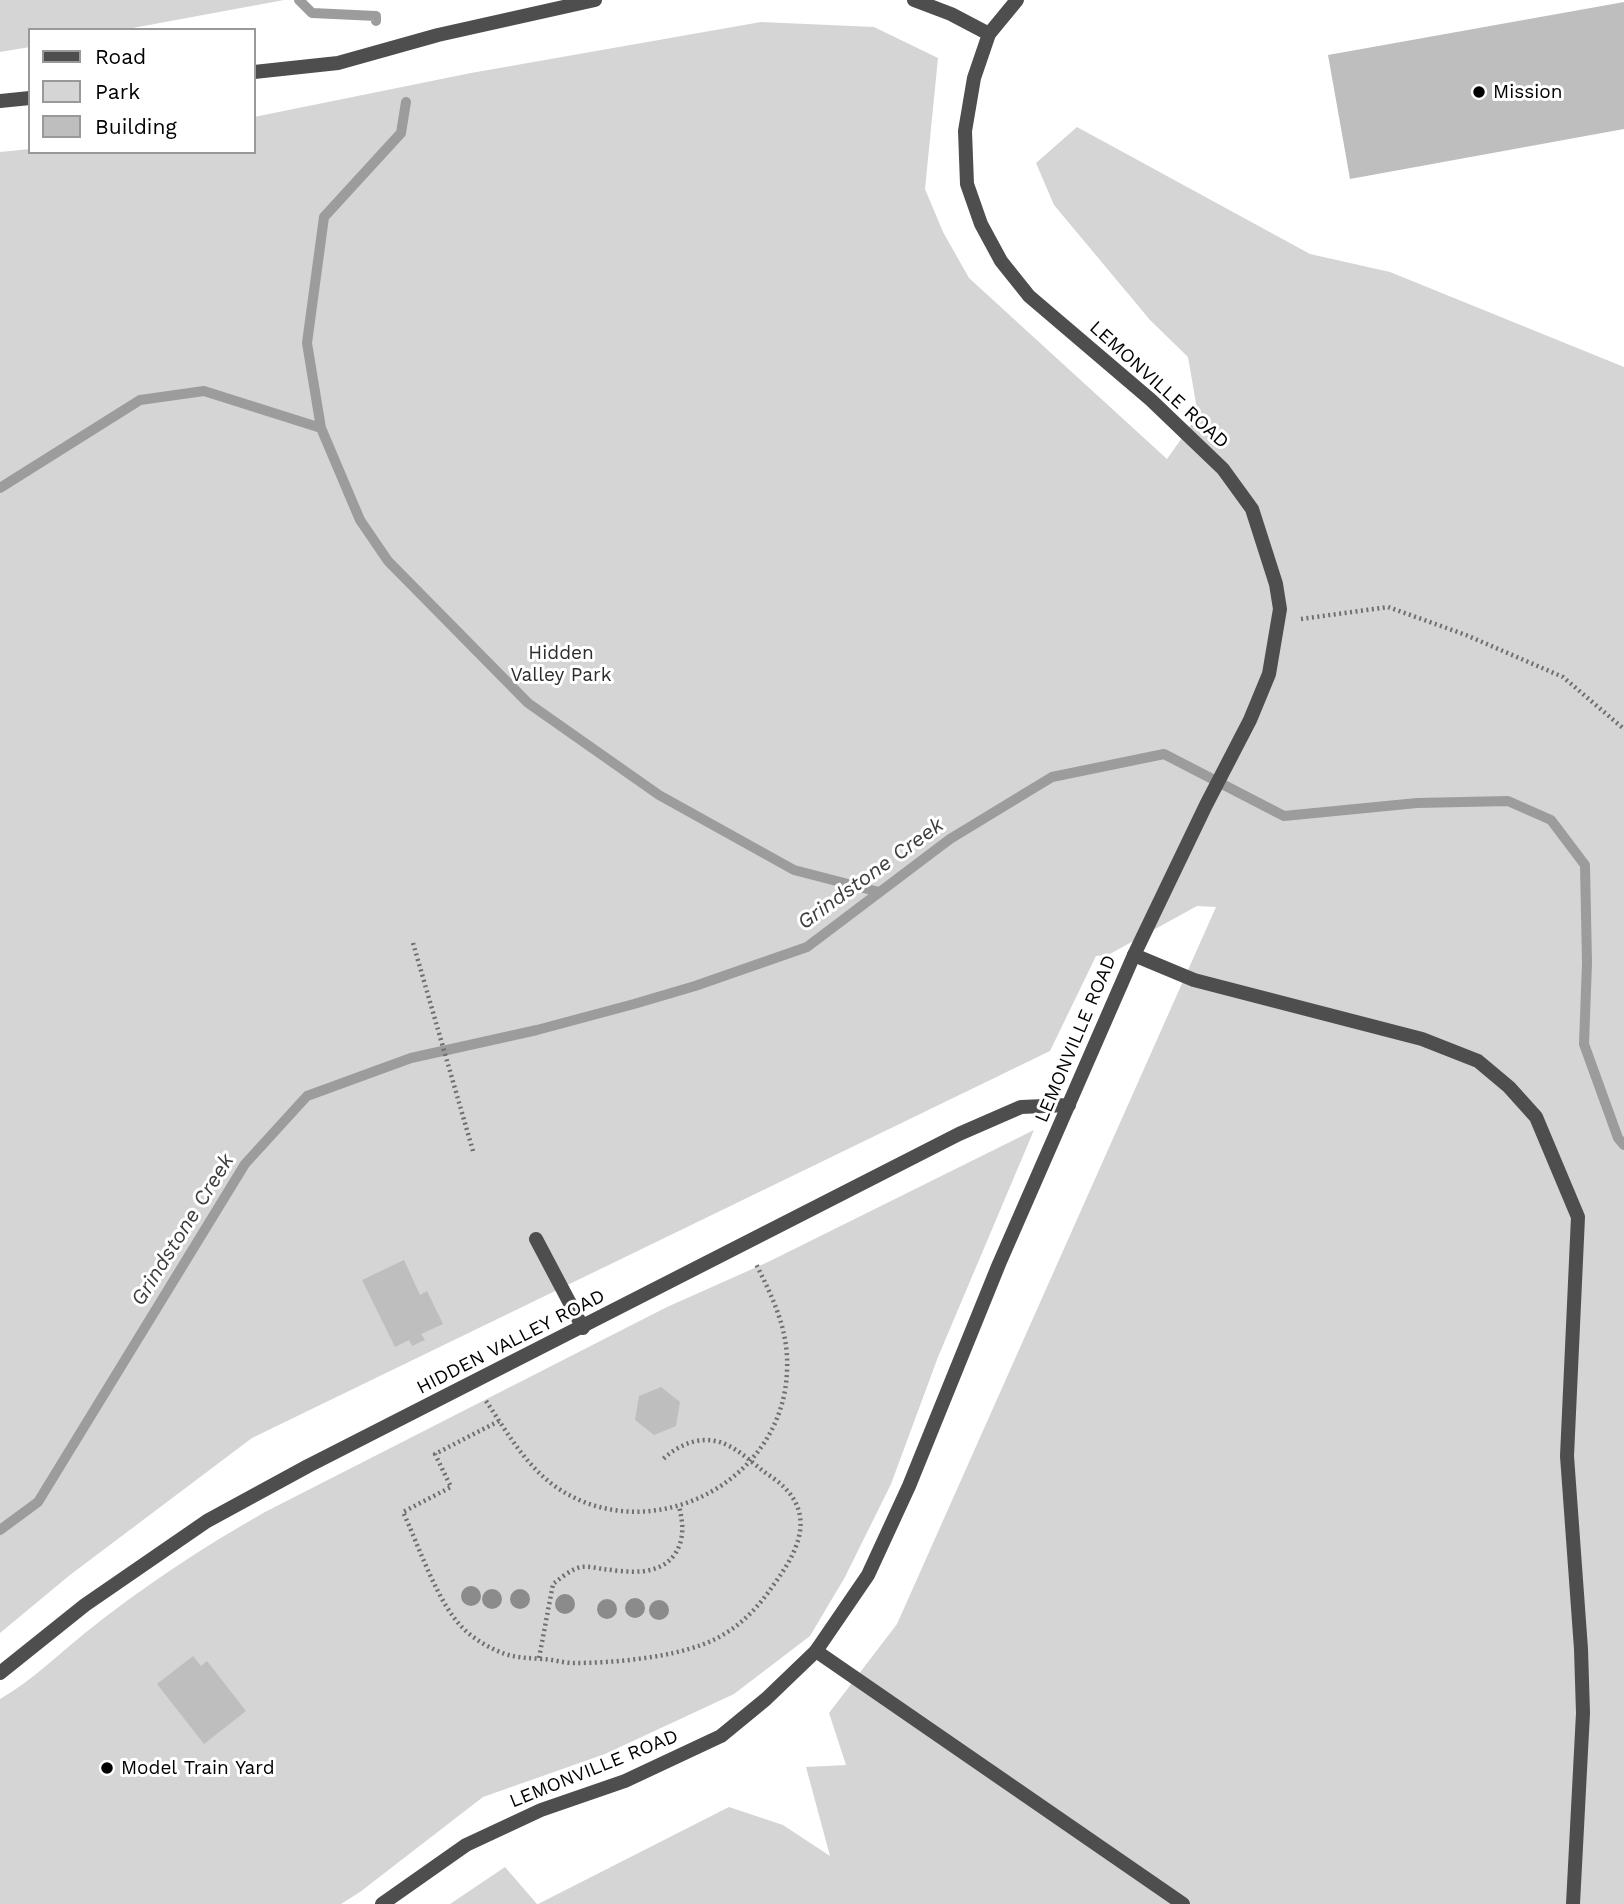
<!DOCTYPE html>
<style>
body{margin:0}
#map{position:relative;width:1624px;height:1904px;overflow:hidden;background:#fff;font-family:"Work Sans",sans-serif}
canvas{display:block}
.legend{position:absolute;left:28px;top:28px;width:228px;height:126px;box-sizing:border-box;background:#fff;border:2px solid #999;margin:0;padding:9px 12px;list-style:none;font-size:21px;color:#000}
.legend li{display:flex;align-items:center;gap:14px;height:35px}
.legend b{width:35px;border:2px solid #999}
</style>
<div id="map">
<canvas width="1624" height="1904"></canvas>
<ul class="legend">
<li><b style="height:9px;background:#4e4e4e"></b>Road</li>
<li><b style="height:19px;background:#d5d5d5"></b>Park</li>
<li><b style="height:19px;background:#bebebe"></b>Building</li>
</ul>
</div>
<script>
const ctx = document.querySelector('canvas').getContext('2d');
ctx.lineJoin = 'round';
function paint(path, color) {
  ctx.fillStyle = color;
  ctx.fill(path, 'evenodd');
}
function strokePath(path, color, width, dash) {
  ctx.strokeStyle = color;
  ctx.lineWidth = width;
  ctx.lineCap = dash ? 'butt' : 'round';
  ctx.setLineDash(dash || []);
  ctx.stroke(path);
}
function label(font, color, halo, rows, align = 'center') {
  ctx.font = font + ' "Work Sans",sans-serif';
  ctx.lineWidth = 6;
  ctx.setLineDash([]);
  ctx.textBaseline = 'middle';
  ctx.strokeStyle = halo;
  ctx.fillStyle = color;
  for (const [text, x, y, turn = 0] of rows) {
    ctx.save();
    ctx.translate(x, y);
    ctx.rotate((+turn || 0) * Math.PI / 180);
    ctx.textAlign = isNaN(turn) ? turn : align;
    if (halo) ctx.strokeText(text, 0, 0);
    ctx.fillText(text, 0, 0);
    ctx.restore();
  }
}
paint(new Path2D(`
 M0,0h284l-162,30h-92v17l-30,5z
 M761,22l113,5 64,31 -13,131 18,43 26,46 198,181 31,-44 -10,-58 -38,-37 -96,-115 -18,-42 41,-36 233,127 80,18 234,95v1537h-1086l191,-97 54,18 47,31 -24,-89 40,-2 -17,-52 68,-89 319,-717 -19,-1 -89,49 -12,1 -46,95 -798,387 -182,137 -70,58v-1481l30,-3v3h224v-35l217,-44z
 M1034,1130l-96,227 -47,127 -46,93 -35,59 -76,58 -129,60 -122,43 -123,95 -19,12h-341v-205c34,-20 55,-42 85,-66 56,-45 118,-86 180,-121l402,-205 101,-45z
 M505,1867l32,37h-87z`), '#d5d5d5');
strokePath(new Path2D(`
 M299,0l13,13 64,3v5
 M406,102l-5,31 -77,84 -17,126 14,85 39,92 28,41 140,142 131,92 135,75 85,22
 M0,488l140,-88 64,-9 117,37
 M0,1530l38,-28 207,-338 62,-68 104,-38 126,-28 97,-26 61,-18 112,-39 143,-108 102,-62 112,-23 120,62 133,-13 91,-2 43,19 34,45 2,98 -3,81 34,94 6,7`), '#9c9c9c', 10);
paint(new Path2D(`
 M1624,2v127l-274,50 -22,-124z
 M404,1260l16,35 7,-4 16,33 -22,10 4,6 -13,6 -3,-6 -14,7 -33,-67z
 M661,1387l19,15 -4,24 -22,9 -19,-15 4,-24z
 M193,1656l8,10 6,-5 39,50 -42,33 -47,-60z`), '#bebebe');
strokePath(new Path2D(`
 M1301,619l87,-12 78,28 97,42 61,52
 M413,943l60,208
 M486,1401c21,31 39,64 70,86 93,64 228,-4 231,-117 2,-39 -14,-72 -31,-106
 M499,1421l-64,33 16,33 -48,25c16,34 35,93 61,117 11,11 27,20 41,25 13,4 24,4 37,5 10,0 21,4 31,4 40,0 94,-5 131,-19 29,-11 51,-32 68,-57 22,-30 45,-67 12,-100 -6,-6 -14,-11 -21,-16 -11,-9 -22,-19 -34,-25 -24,-13 -49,-3 -67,14
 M539,1658l14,-74c8,-6 18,-15 28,-17 7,-1 15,1 22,2 24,3 56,8 72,-15 10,-16 8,-31 4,-48`), '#707070', 4.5, [2, 3.5]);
strokePath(new Path2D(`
 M914,0l37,14 38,20
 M254,72l84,-9 100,-28 157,-35
 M0,101l30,-3
 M1134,955l60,25 228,59 56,22 31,26 27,30 42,100 -11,239 14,193 2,64 -10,191
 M536,1239l47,89
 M816,1651l367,253`), '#4e4e4e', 14);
strokePath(new Path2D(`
 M0,1673l85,-68 122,-84 101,-55 651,-332 62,-27 48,-2`), '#4e4e4e', 14);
strokePath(new Path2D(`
 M382,1904l84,-59 75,-35 84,-29 96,-45 45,-37 50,-48 52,-76 41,-89 90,-222 135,-309 72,-150 44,-85 19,-46 11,-65 -4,-25 -24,-75 -29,-40 -72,-69 -122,-104 -28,-35 -20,-37 -14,-40 -2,-53 9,-53 15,-44 28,-34`), '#4e4e4e', 14);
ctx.fillStyle = '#8b8b8b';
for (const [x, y] of [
 [471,1596],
 [492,1599],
 [520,1599],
 [565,1604],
 [635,1608],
 [607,1609],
 [659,1610]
]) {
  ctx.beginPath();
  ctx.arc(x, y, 10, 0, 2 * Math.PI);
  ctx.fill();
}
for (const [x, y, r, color] of [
 [1479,92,7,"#000"],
 [107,1768,7,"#000"]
]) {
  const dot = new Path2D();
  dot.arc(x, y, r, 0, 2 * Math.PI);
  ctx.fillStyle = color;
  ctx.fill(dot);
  strokePath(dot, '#fff', 2.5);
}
label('19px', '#000', '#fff', [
 ["Mission",1493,92],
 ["Model Train Yard",121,1768]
], 'left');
label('19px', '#000', '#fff', [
 ["LEMONVILLE ROAD",1159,385,42],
 ["LEMONVILLE ROAD",1076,1039,-67],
 ["HIDDEN VALLEY ROAD",511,1342,-27],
 ["LEMONVILLE ROAD",594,1769,-22]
]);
label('19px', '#2c2c2c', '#fff', [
 ["Hidden",561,653],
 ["Valley Park",561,675]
]);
label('italic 21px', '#3d3d3d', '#fff', [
 ["Grindstone Creek",871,874,-36],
 ["Grindstone Creek",183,1230,-58]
]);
</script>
